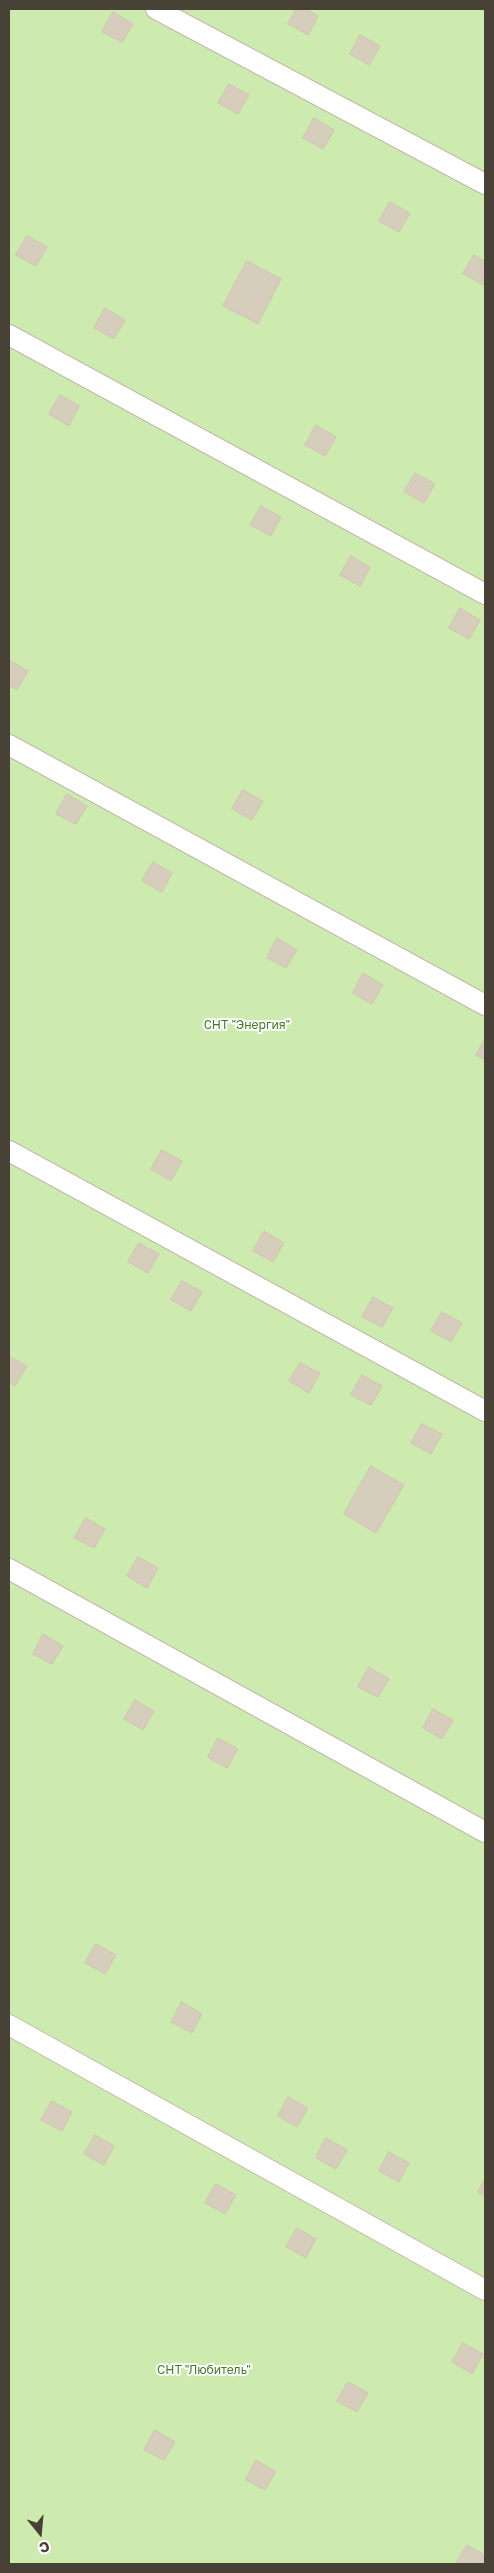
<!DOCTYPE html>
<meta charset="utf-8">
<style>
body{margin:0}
#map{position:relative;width:494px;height:2573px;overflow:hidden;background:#f4f1e7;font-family:"Golos Text",sans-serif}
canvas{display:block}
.frame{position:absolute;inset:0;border:10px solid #484136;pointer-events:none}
.north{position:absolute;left:15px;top:2508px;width:50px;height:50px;-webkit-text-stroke:4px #fff;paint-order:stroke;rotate:163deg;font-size:14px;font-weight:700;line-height:20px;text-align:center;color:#484136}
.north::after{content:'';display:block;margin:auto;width:18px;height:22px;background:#484136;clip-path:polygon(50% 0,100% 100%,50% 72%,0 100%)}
</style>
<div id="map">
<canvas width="494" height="2573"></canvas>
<div class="frame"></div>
<div class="north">С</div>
</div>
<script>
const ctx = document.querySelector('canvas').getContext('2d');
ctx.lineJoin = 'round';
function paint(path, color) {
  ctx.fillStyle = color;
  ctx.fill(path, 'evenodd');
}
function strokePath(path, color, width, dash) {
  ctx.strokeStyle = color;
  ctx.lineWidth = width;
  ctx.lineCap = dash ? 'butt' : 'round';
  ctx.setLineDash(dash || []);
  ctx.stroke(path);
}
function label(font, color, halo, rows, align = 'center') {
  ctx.font = font + ' "Golos Text",sans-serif';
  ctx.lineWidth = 4;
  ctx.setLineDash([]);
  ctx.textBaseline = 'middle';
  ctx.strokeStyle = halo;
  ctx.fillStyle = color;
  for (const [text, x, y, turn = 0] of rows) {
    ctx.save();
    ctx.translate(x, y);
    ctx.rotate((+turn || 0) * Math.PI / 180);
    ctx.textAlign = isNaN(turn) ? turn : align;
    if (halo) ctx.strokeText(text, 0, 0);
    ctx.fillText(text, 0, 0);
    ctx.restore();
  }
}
paint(new Path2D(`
 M9,9h476v2555h-476z`), '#cdeaaf');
const building = new Path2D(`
 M296,9h10l12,7 -10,19 -20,-11z
 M113,12l20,12 -11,18 -20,-10z
 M360,35l20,11 -11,19 -19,-11z
 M229,84l20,11 -11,19 -20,-11z
 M314,118l20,12 -11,19 -20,-11z
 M390,202l20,11 -11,19 -20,-11z
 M27,236l20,11 -11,19 -20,-11z
 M474,255l11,6 -1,24 -21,-11z
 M247,261l34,18 -23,45 -35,-18z
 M105,308l20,12 -11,19 -20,-11z
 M60,395l19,11 -10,20 -20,-12z
 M316,425l20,12 -11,19 -20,-11z
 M415,473l20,11 -11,19 -20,-11z
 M261,506l20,11 -10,19 -21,-11z
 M351,556l19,11 -10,19 -20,-11z
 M460,608l20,12 -11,19 -20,-11z
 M9,660l19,11 -11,19 -8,-5z
 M243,790l20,11 -11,19 -20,-11z
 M67,794l20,12 -11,18 -20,-10z
 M153,862l19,11 -10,19 -20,-11z
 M277,938l20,12 -11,18 -19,-10z
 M363,973l20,12 -11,19 -19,-11z
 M485,1039v21l-9,-5z
 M162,1150l20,11 -11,20 -20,-12z
 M264,1231l20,12 -11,19 -20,-11z
 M139,1243l20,11 -11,19 -20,-11z
 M182,1281l20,11 -11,19 -20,-11z
 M373,1297l20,11 -11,19 -20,-10z
 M442,1312l20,11 -11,19 -20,-11z
 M9,1357l18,9 -12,20 -6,-4z
 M300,1363l20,10 -11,20 -20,-12z
 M362,1375l20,11 -11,19 -20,-10z
 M422,1424l20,10 -11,20 -20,-11z
 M371,1466l33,19 -28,48 -32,-19z
 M86,1518l19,11 -11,19 -20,-10z
 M138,1557l20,11 -11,20 -20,-12z
 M43,1634l20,12 -11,18 -19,-10z
 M369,1667l20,12 -11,18 -20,-10z
 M135,1700l19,11 -11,19 -19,-11z
 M433,1709l20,11 -11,19 -19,-11z
 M218,1738l20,11 -11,19 -19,-11z
 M96,1944l20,11 -11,19 -20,-11z
 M182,2002l20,12 -10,19 -21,-11z
 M288,2097l20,11 -11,19 -19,-11z
 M52,2101l20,11 -10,19 -21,-11z
 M95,2135l19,11 -10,19 -20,-11z
 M326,2138l21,12 -11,19 -20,-11z
 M389,2152l20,11 -10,19 -20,-11z
 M485,2179v18l-7,-5z
 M216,2184l20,11 -11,19 -20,-11z
 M297,2228l19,11 -10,19 -20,-11z
 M463,2343l20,11 -11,20 -20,-12z
 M348,2382l20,11 -11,19 -20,-11z
 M155,2430l20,12 -11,18 -20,-10z
 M256,2460l20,12 -11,18 -19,-10z
 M467,2545l18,10 -3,9h-26z`);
paint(building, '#d6cdbc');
strokePath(building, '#d1c5af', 1);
const lane = new Path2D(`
 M156,9l329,175
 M9,335l476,259
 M9,745l476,260
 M9,1151l476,260
 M9,1569l476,263
 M9,2025l476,265`);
strokePath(lane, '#c0b9a9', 22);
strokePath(lane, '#fff', 20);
label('12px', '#437c26', '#fff', [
 ["СНТ \"Энергия\"",247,1025],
 ["СНТ \"Любитель\"",204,2370]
]);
</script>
